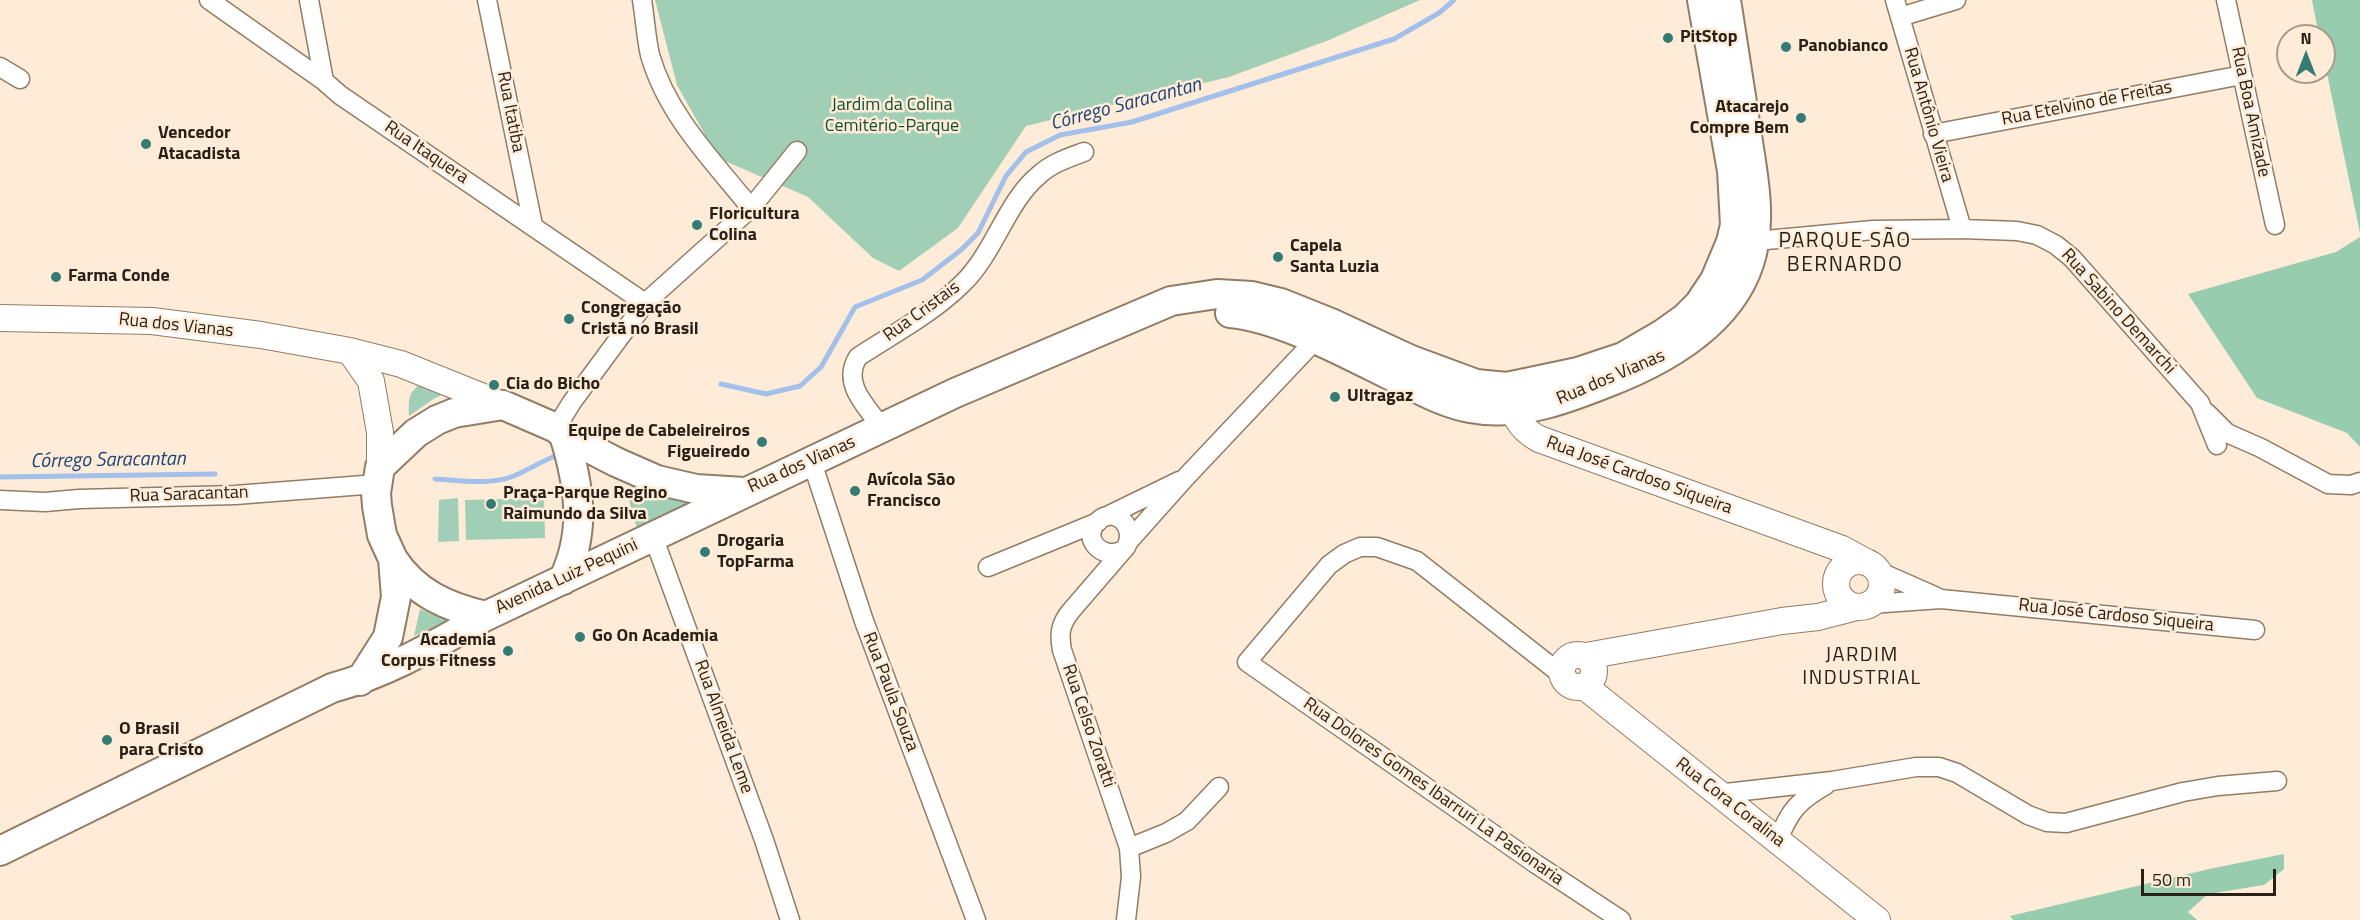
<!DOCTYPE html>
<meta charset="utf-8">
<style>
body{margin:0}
#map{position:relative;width:2360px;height:920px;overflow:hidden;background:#feecd8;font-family:"Titillium Web",sans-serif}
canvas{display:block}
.north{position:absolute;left:2276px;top:24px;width:60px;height:60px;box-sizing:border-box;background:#feecd8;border:2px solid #a99b8b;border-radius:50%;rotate:0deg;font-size:16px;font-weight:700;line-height:24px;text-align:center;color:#292118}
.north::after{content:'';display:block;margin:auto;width:21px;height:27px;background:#347b74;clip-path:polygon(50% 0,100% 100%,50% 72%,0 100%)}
.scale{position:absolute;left:2141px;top:869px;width:135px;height:27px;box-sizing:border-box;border:3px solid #292118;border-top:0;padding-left:8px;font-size:18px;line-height:21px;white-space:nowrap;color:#292118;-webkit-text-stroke:4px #feecd8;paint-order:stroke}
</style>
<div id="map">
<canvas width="2360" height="920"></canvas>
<div class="north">N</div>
<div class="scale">50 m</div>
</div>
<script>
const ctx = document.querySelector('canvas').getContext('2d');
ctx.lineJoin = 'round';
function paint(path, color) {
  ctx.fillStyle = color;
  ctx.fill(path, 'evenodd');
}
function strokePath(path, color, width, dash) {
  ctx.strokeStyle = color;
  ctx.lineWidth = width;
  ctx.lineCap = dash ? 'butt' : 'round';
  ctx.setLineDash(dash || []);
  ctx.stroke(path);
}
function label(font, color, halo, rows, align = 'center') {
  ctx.font = font + ' "Titillium Web",sans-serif';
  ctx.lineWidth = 5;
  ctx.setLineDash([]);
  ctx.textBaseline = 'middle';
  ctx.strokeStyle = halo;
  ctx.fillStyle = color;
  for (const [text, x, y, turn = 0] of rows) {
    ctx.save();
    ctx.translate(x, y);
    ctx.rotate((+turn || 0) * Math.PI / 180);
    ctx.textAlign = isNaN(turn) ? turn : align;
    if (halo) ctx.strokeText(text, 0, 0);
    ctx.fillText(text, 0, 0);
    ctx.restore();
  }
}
paint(new Path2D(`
 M655,0h765l-91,40 -100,37 -203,49 -68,102 -59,43 -26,-13 -65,-61 -90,-39 -41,-73z
 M420,384l31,7 -16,7 -26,18c0,-15 -2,-22 11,-32z
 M632,483l74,15 -69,31 -9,-32z
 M458,498l1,43 -21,1 1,-42z
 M544,498l1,40 -79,2 -1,-40z
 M420,609l29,12 -35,15z`), '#a0cfb5');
paint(new Path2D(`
 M2312,0h48v233l-36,-174v-23h-5z
 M2360,237v210l-13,-14 -90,-35 -69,-104 148,-42z
 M2284,854v15l-20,16 -56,9 -20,18 9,8h-184l-3,-4 199,-47z`), '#98ccaf');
strokePath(new Path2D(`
 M721,384l45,10 34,-8 21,-19 34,-60 67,-27 39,-30 17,-17 28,-57 20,-24 34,-17 72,-13 262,-83 45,-26 15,-13
 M0,477l215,-3
 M435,479c21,1 56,6 76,-2 16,-6 30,-16 47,-22`), '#a2c0ea', 5);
const street = new Path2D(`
 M209,0l115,81 16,14 305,208
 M309,0l15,81
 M487,0l46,225
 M642,0c3,18 4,37 8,55 17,60 63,106 101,153
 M1895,0l67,229
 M2226,0l49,225
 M1900,17l56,-17
 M0,67l20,12
 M1933,134l309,-59
 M1745,242l128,-12 89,-1 55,2 20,4 19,10 16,13 128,145 17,42
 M2207,413l20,20 34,15 67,36 23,1 9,-3
 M556,428l16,-26 73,-99 106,-95 46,-57
 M883,429c-16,-22 -42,-45 -25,-72 35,-23 75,-44 105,-74 31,-30 44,-82 76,-108 13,-12 29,-17 45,-23
 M812,462l52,159 112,299
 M0,500l45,2 34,-3 156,-4 142,-11
 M1105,517l74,-36
 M653,536l111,304 26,80
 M1129,541l57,-64 136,-144
 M1121,551c-19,9 -41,-13 -23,-30 17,-16 39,6 28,26l-56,65c-10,13 -11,22 -8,38l67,198 2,29 -5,43
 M988,567l110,-45
 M1878,571l59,26
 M1871,604l70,-5 314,31
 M1562,675l-145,-114 -40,-14h-17l-16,7 -15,11 -82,97 289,202 85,56
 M1717,794l115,-13 84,-14h23l18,6 71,42 19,7 19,1 117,-31 35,-6 59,-5
 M1778,840c12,-30 20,-39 48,-55
 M1129,848l37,-15 21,-12 32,-34`);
const secondary = new Path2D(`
 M0,318l152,3 109,14 89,16 51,13 102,41
 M350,351l21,30 9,51v35
 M1508,390c5,23 10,38 31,49l303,110 24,13
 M1836 584a23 23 0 1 1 46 0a23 23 0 1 1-46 0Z
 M1562 671a16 16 0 1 1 32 0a16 16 0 1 1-32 0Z
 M1586,656l196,-35 36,-4 39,-10
 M1584,686l293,234`);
const primary = new Path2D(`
 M1230,313c55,5 125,46 176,70 20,10 42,21 64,25 52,10 102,-11 149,-30 60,-25 124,-65 135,-135 6,-36 -2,-73 -7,-108 -7,-45 -14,-90 -21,-135
 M393,559c22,34 54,48 93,57
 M563,580c24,-48 16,-96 1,-145
 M360,681l28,-44 8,-40 -3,-38 -11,-24 -5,-29 -1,-13 4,-26 36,-34 21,-13 17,-7 49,-8 53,23 8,7 52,27 41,18 39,9 48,3
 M0,851l332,-163c56,-15 104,-44 154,-72l469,-223 216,-92 46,-7 35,2 29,7 50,20 80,37 65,24 31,3 71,-15 45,-15 41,-24 21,-15 14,-14 16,-24 16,-38 4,-17 -3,-54 -30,-171`);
strokePath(street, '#917d66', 21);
strokePath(secondary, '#917d66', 28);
strokePath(primary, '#917d66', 32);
strokePath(street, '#fff', 18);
strokePath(secondary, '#fff', 26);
strokePath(primary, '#fff', 28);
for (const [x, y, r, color] of [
 [1668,38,6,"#347b74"],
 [1786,47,6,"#347b74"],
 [1801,118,6,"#347b74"],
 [146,144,6,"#347b74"],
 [697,225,6,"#347b74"],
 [1278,257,6,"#347b74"],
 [56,277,6,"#347b74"],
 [569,319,6,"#347b74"],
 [494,385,6,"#347b74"],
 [1335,397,6,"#347b74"],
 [762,442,6,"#347b74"],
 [855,491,6,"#347b74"],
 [491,504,6,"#347b74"],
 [705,552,6,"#347b74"],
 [580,637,6,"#347b74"],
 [508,651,6,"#347b74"],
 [107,740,6,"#347b74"]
]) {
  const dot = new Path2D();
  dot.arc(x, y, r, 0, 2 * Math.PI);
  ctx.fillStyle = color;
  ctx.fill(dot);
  strokePath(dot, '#feecd8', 2);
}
label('bold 18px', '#292118', '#feecd8', [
 ["PitStop",1680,38],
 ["Panobianco",1798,47],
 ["Atacarejo",1789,108,"right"],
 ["Compre Bem",1789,129,"right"],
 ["Vencedor",158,134],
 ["Atacadista",158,155],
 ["Floricultura",709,215],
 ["Colina",709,236],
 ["Capela",1290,247],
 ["Santa Luzia",1290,268],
 ["Farma Conde",68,277],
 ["Congregação",581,309],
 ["Cristã no Brasil",581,330],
 ["Cia do Bicho",506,385],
 ["Ultragaz",1347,397],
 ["Equipe de Cabeleireiros",750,432,"right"],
 ["Figueiredo",750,453,"right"],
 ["Avícola São",867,481],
 ["Francisco",867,502],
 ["Praça-Parque Regino",503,494],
 ["Raimundo da Silva",503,515],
 ["Drogaria",717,542],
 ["TopFarma",717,563],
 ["Go On Academia",592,637],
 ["Academia",496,641,"right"],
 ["Corpus Fitness",496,662,"right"],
 ["O Brasil",119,730],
 ["para Cristo",119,751]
], 'left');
label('18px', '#292118', '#feecd8', [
 ["Rua Etelvino de Freitas",2087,104,-11],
 ["Rua Itatiba",510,112,79],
 ["Rua Boa Amizade",2250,112,78],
 ["Rua Antônio Vieira",1928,115,74],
 ["Rua Itaquera",426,153,34],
 ["Rua Cristais",922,312,-36],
 ["Rua Sabino Demarchi",2118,312,48],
 ["Rua dos Vianas",176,326,6],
 ["Rua dos Vianas",1611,378,-23],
 ["Rua dos Vianas",802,465,-24],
 ["Rua José Cardoso Siqueira",1639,476,20],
 ["Rua Saracantan",189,495,-2],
 ["Avenida Luiz Pequini",567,577,-25],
 ["Rua José Cardoso Siqueira",2116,616,6],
 ["Rua Paula Souza",890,692,69],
 ["Rua Celso Zoratti",1088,726,71],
 ["Rua Almeida Leme",723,727,70],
 ["Rua Dolores Gomes Ibarruri La Pasionaria",1433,792,35],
 ["Rua Cora Coralina",1730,803,38]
]);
label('18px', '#0f5035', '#feecd8', [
 ["Jardim da Colina",892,106],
 ["Cemitério-Parque",892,127]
]);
label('italic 20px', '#1d4477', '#feecd8', [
 ["Córrego Saracantan",1126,105,-15],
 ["Córrego Saracantan",108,461,-1]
]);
ctx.letterSpacing = '1.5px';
label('20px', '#292118', '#feecd8', [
 ["JARDIM",1862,656],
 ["INDUSTRIAL",1862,679]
]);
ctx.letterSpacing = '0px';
ctx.letterSpacing = '1.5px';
label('21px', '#292118', '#feecd8', [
 ["PARQUE SÃO",1845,242],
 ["BERNARDO",1845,266]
]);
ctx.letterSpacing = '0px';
</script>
